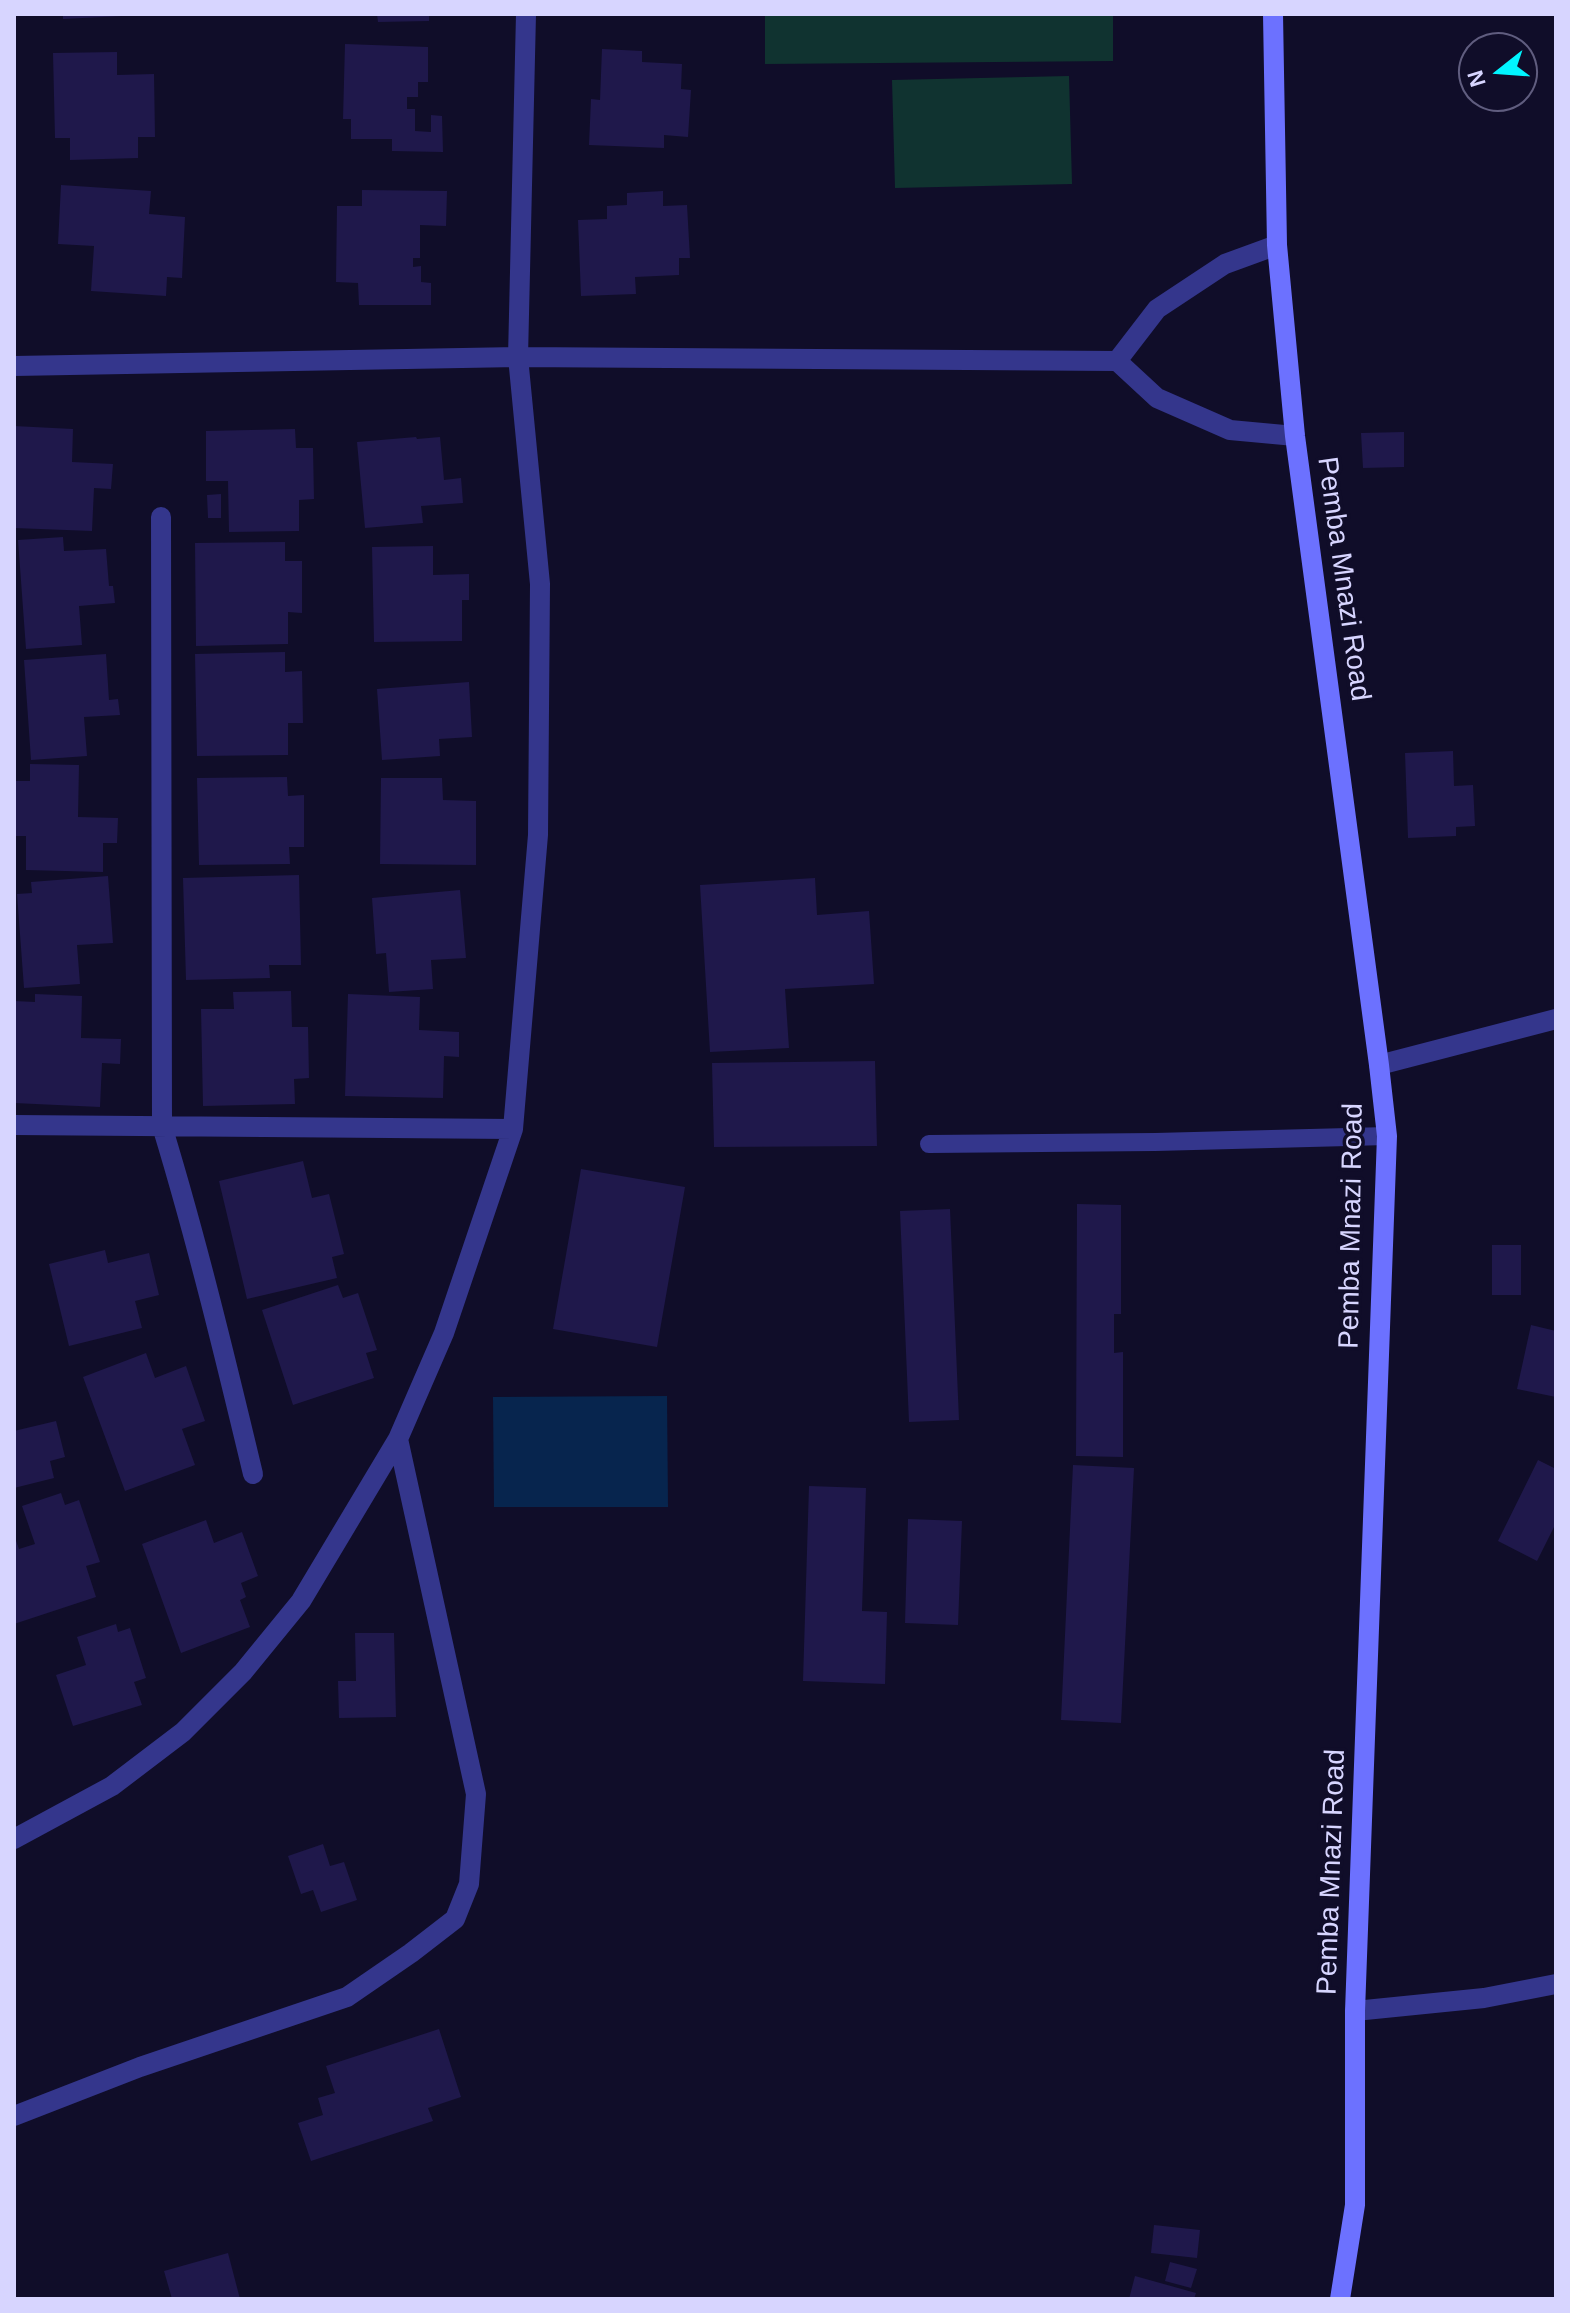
<!DOCTYPE html>
<style>
body{margin:0}
#map{position:relative;width:1570px;height:2313px;overflow:hidden;background:#100d29;font-family:Helvetica,sans-serif}
canvas{display:block}
.frame{position:absolute;inset:0;border:16px solid #d7d5ff;pointer-events:none}
.north{position:absolute;left:1458px;top:32px;width:80px;height:80px;box-sizing:border-box;background:#100d29;border:2px solid #605d7f;border-radius:50%;rotate:253deg;font-size:22px;font-weight:700;line-height:32px;text-align:center;color:#d7d5ff}
.north::after{content:'';display:block;margin:auto;width:28px;height:36px;background:#01f5ff;clip-path:polygon(50% 0,100% 100%,50% 72%,0 100%)}
</style>
<div id="map">
<canvas width="1570" height="2313"></canvas>
<div class="frame"></div>
<div class="north">N</div>
</div>
<script>
const ctx = document.querySelector('canvas').getContext('2d');
ctx.lineJoin = 'round';
function paint(path, color) {
  ctx.fillStyle = color;
  ctx.fill(path, 'evenodd');
}
function strokePath(path, color, width, dash) {
  ctx.strokeStyle = color;
  ctx.lineWidth = width;
  ctx.lineCap = dash ? 'butt' : 'round';
  ctx.setLineDash(dash || []);
  ctx.stroke(path);
}
function label(font, color, halo, rows, align = 'center') {
  ctx.font = font + ' Helvetica,sans-serif';
  ctx.lineWidth = 7;
  ctx.setLineDash([]);
  ctx.textBaseline = 'middle';
  ctx.strokeStyle = halo;
  ctx.fillStyle = color;
  for (const [text, x, y, turn = 0] of rows) {
    ctx.save();
    ctx.translate(x, y);
    ctx.rotate((+turn || 0) * Math.PI / 180);
    ctx.textAlign = isNaN(turn) ? turn : align;
    if (halo) ctx.strokeText(text, 0, 0);
    ctx.fillText(text, 0, 0);
    ctx.restore();
  }
}
paint(new Path2D(`
 M765,14h348v47l-348,3z
 M1069,76l3,108 -177,4 -3,-108z`), '#103330');
paint(new Path2D(`
 M667,1396l1,111h-174l-1,-110z`), '#07254e');
paint(new Path2D(`
 M63,14h58l1,2 -59,3z
 M377,14h52v7l-51,1z
 M345,44l83,3v35h-10v15h-11v12h8v22l16,1v-17l11,1 1,36 -51,-1v-12h-41v-20h-8z
 M602,49l40,2v11l40,2 -1,25 10,1 -3,47 -24,-2v13l-75,-3 2,-46 9,1z
 M117,52v23l37,-1 1,63h-17v21l-68,2v-22h-15l-2,-85z
 M61,185l90,6 -2,23 36,3 -3,61 -15,-1 -1,19 -75,-5 3,-45 -36,-2z
 M362,190l85,1 -1,35 -26,-1v33h-7v9l8,-1v16l10,1v22h-72l-1,-22 -22,-1 1,-76h25z
 M663,191v15l24,-1 3,53h-11v17l-44,2 1,17 -55,2 -3,-76 29,-1v-13l20,-1v-12z
 M14,426l59,3 -1,33 41,2 -2,25 -17,-1 -2,43 -78,-3z
 M295,429l1,19h17l1,51 -15,1v31l-70,1 -1,-51h-22v-50z
 M1404,432v35l-41,1 -2,-35z
 M416,437l1,2 23,-2 4,43 17,-2 2,25 -42,3 2,17 -58,5 -8,-86z
 M221,494v24h-13l-1,-23z
 M63,537l1,14 42,-2 3,37h4l2,17 -36,3 3,39 -56,4 -8,-109z
 M285,542v19h17v52l-14,-1v32l-92,2 -1,-103z
 M433,546v29l36,-1v26h-7v41l-88,1 -2,-95z
 M285,652v20l17,-1 1,52h-15v32l-91,1 -2,-102z
 M106,654l3,46 9,-1 2,16 -36,2 3,39 -56,4 -7,-100z
 M469,682l3,55 -33,2 1,17 -58,4 -5,-71z
 M1453,751l1,35 19,-1 2,41 -19,1v9l-48,2 -3,-85z
 M30,764l49,1 -1,52 40,1 -1,25h-14v29l-77,-2v-34h-12v-55h16z
 M287,777l1,19 16,-1v52h-15l1,17 -91,1 -2,-87z
 M381,778h61l1,22 33,1v64l-96,-1z
 M299,875l2,90h-32l1,13 -84,2 -3,-102z
 M108,876l5,67 -36,2 3,39 -56,4 -7,-94 15,-1 -1,-11z
 M815,878l2,37 52,-4 5,73 -89,5 4,59 -79,4 -10,-167z
 M460,890l6,68 -35,2 2,29 -44,3 -3,-39 -10,1 -4,-56z
 M291,991l1,36h16l1,51 -15,1 1,25 -92,2 -2,-97h33l-1,-17z
 M35,994l47,2 -1,42 40,1 -1,25 -18,-1 -2,44 -86,-4v-102l21,1z
 M348,994l72,3 -1,33 40,2v25l-15,-1 -1,42 -98,-2z
 M875,1061l2,85 -163,1 -2,-84z
 M303,1161l9,37 17,-4 15,60 -12,3 5,21 -90,21 -28,-118z
 M581,1169l104,18 -28,160 -104,-18z
 M1077,1204l44,1v109h-7v39l9,-1v105l-47,-1z
 M950,1209l9,211 -50,2 -9,-211z
 M1492,1245h29v50h-29z
 M105,1250l3,13 41,-10 10,42 -24,6 7,27 -73,18 -20,-82z
 M338,1285l5,13 15,-5 19,57 -11,3 8,25 -81,27 -31,-95z
 M1531,1325l25,6v66l-39,-8z
 M146,1353l9,25 31,-12 19,55 -23,8 13,36 -70,26 -42,-114z
 M56,1421l9,36 -15,4 4,17 -40,10v-57z
 M1538,1460l18,9v54l-19,38 -39,-20z
 M1073,1465l61,3 -13,255 -60,-3z
 M809,1486l57,2 -4,123 25,1 -2,72 -82,-3z
 M61,1493l4,12 14,-5 21,62 -14,4 10,31 -82,27v-89l5,14 16,-5 -13,-38z
 M908,1519l54,2 -4,104 -53,-2z
 M206,1520l8,23 28,-11 16,44 -17,7 5,14 -6,3 10,27 -69,26 -39,-109z
 M116,1624l2,8 12,-4 16,50 -12,4 8,23 -69,21 -17,-51 30,-10 -9,-28z
 M355,1633h39l2,84 -57,1 -1,-37h18z
 M323,1844l7,22 14,-4 13,38 -36,12 -8,-22 -12,4 -13,-38z
 M439,2029l22,68 -33,11 5,13 -122,40 -13,-38 25,-8 -5,-17 17,-5 -9,-27z
 M1154,2225l46,5 -3,28 -46,-5z
 M228,2253l12,46h-68l-8,-28z
 M1170,2262l27,7 -6,19 -26,-7z
 M1135,2276l61,17 -2,6h-65z`), '#1f184b');
strokePath(new Path2D(`
 M929,1144l226,-2 232,-6`), '#34368c', 18);
strokePath(new Path2D(`
 M1117,361l40,-52 68,-45 52,-19
 M14,366l504,-9 599,4 40,37 73,32 65,6
 M161,517l1,609c35,115 63,231 91,348
 M1379,1065l177,-46
 M14,1125l499,4
 M14,1839l98,-53 71,-54 60,-60 58,-71 97,-162 46,-106 69,-204 25,-294 2,-251 -22,-227 8,-343
 M1355,2011l129,-13 72,-14
 M14,2116l126,-49 207,-70 64,-44 44,-34 14,-35 7,-90 -78,-355`), '#34368c', 20);
strokePath(new Path2D(`
 M1273,14l4,231 18,191 84,629 8,71 -32,875v194l-15,94`), '#6c71ff', 20);
label('28px', '#d7d5ff', '#100d29', [
 ["Pemba Mnazi Road",1343,579,82],
 ["Pemba Mnazi Road",1352,1226,-89],
 ["Pemba Mnazi Road",1332,1872,-88]
]);
</script>
